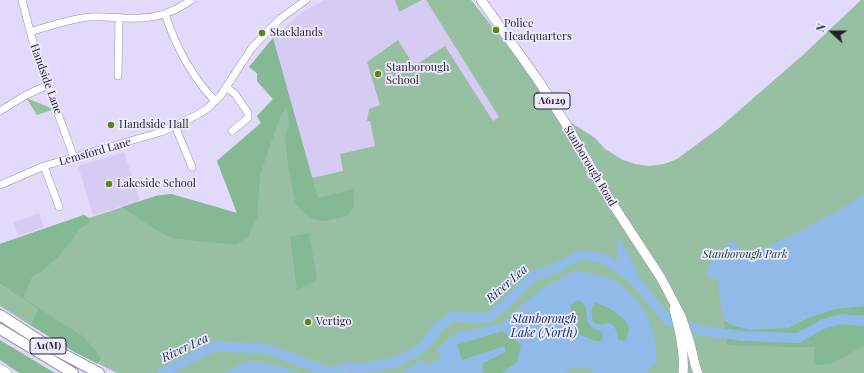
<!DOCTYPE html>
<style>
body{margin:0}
#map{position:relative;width:864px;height:373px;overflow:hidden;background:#e2dafb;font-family:"Playfair Display",serif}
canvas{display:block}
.north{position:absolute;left:812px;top:12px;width:40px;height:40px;-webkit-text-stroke:3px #eeeafd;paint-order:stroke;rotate:291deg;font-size:11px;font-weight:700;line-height:16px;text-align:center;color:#221f2b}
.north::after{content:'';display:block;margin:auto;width:14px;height:18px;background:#221f2b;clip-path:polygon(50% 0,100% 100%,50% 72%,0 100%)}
</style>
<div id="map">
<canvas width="864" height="373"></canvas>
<div class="north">N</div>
</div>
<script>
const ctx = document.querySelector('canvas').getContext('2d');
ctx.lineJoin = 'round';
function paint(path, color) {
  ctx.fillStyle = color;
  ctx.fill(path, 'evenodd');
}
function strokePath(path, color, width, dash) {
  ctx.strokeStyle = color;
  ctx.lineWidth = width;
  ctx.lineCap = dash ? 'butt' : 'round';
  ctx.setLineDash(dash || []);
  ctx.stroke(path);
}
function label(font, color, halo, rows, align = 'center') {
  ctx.font = font + ' "Playfair Display",serif';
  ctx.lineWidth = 3.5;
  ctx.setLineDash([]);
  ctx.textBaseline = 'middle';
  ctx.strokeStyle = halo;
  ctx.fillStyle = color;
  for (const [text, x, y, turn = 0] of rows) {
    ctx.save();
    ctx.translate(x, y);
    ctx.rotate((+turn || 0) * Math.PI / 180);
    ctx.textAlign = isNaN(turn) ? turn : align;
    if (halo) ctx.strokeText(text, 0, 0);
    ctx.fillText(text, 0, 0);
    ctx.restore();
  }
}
paint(new Path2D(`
 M324,0h71l4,12 23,-12h4l86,137 -194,61 -45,-160 28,-25z
 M124,152l16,49 -47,14 -15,-49z
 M39,213l5,14 -25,9 -6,-13z`), '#d6ccf3');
paint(new Path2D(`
 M395,0h27l-23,12z
 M426,0h45l63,79 21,33 40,26 10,11 18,11 12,4 14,2 15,-2 13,-5 42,-31 85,-74 57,-54h3v373h-747l-18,-9 3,-5 -79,-61 -23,-54 84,-29 5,3 67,-22 15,-2 66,19 -20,-52 44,-38 -4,-7 16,-17 -16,-18v-8l-8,-6 24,-29 39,140 31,-7 -3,-17 35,-8 -5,-25h-3l2,-12 11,-4 -13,-43 31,-22 16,26 31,-20 48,75 6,-4z
 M27,99h2l22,9 1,2 -15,5z
 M0,284l38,26 -8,15 -30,-19z`), '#97c0a2');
paint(new Path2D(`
 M273,38l45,160 35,-9 1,17 -6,10 -24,5 -11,-2 -8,-5 -10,-11 -7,-39 -3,-29 4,-10 -2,-18 -7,10 -20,58 -3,43 -9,19 -13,8 -63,-7 -18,-9 -32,-22 34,-11 15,-2 66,19 -20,-52 44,-38 -4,-7 16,-17 -16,-18v-8l-8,-6z
 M84,215l5,3 2,4 -10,6 -21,27 -19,17 -9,5 -9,21 61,39 18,22 -4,5 -22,-11 -46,-28 8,-15 -38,-26v-40z
 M309,233l8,46 -20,12 -7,-54z
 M580,300l6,6c1,5 0,16 4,19 3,5 10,4 13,9v4l-3,3h-4l-16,-6 -6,-7 -1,-12 -3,-10 5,-5z
 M595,303h2c16,6 43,20 27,39l-7,-3c0,-7 -1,-12 -7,-16 -7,2 -11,3 -17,-1 -1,-7 -4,-14 2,-19z
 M864,306v40l-33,18 -13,1 -4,-3 1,-15h-26l-62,-2 -3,-25 11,6 53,2 22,-11 25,-8z
 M502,331l12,7 7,7 -4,17 -15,11h-20l1,-10 22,-11 -43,8 -5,-16z
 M0,340l55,33h-36l-19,-13z`), '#84b993');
paint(new Path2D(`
 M864,195v111l-29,3 -25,8 -22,11 -39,2 -14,-4 -11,-6 -6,-34v-9l-3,1 -7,-1 -2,-5c4,-14 16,-21 25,-31l4,1 5,10 -6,3 -2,4 5,2 74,-35z
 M618,235l21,41 -22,-14z
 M574,271c9,2 20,2 28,5 28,9 45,32 52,60 2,8 2,17 3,25l-10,12h-54l-2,-3c-10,-5 -18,-3 -26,3h-63l15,-11 4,-17 -7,-7 -12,-7 -45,14 5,15 43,-14v6l-22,11 -1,9 3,1h-84l22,-14 4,7 14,-8 -4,-8 12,-12 10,-6 24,-4 20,-5 35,-32zM580,300l6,6c1,5 0,16 4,19 3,5 10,4 13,9v4l-3,3h-4l-16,-6 -6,-7 -1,-12 -3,-10 5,-5zM595,303h2c16,6 43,20 27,39l-7,-3c0,-7 -1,-12 -7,-16 -6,2 -11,3 -17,-1 -1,-7 -4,-14 2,-19z
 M246,361c19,0 35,6 53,12h-75z`), '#92bae8');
strokePath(new Path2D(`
 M162,373l53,-27 52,3 61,23 21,-5 12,1 16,-2 20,-4 25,-14 16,-21 14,-10 36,1 20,-16 25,-26 21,-7 27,-14 21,3 26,16 16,17 23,29 35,11 43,5 53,2 25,-14 19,-5 19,2 3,-1`), '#92bae8', 10);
const minor = new Path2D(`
 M22,0l13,50 39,108
 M165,14c11,33 26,62 50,87
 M30,32c19,-6 40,-13 60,-15 17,-1 33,2 49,1 19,0 37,-7 52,-18
 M118,76l1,-59
 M226,87l9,7 13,19v5l-16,13
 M0,111l26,-16 22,-10
 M175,126l17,41
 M44,166l15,41
 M0,185l44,-19 117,-34 36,-17 11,-7 13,-13 30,-46 14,-15 16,-16 25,-18`);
const major = new Path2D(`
 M481,0l57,80 31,49 41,71 51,78 20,38 9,27 5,22 3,8
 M674,309c5,20 11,43 9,64
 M0,369l7,4`);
const highway = new Path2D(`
 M0,315l48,31 51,27
 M0,329l73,44`);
strokePath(minor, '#958dab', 8);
strokePath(major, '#958dab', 10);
strokePath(highway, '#958dab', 12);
strokePath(minor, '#fff', 7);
strokePath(major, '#fff', 9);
strokePath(highway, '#fff', 10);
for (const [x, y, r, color] of [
 [496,30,4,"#5d8714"],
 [262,33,4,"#5d8714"],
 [378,74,4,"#5d8714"],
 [111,125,4,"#5d8714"],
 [109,184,4,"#5d8714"],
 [308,322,4,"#5d8714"]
]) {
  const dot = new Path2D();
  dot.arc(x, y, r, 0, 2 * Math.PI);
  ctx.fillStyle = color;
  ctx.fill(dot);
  strokePath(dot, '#eeeafd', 1.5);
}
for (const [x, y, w] of [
 [552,101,36],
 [48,346,36]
]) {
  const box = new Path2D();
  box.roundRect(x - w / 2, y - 8, w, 16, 3);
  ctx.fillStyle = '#eeeafd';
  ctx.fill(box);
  strokePath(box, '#221f2b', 1);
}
label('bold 10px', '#221f2b', null, [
 ["A6129",552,101],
 ["A1(M)",48,346]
]);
label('11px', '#221f2b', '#eeeafd', [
 ["Police",504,24],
 ["Headquarters",504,37],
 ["Stacklands",270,33],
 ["Stanborough",386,68],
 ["School",386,81],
 ["Handside Hall",119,125],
 ["Lakeside School",117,184],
 ["Vertigo",316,322]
], 'left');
label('11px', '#221f2b', '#eeeafd', [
 ["Handside Lane",46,79,70],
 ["Lemsford Lane",95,152,-16],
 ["Stanborough Road",590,166,59]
]);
label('italic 11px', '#113b21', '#eeeafd', [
 ["Stanborough Park",745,255]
]);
label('italic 12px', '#002a53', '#eeeafd', [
 ["River Lea",507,284,-41],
 ["Stanborough",544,319],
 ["Lake (North)",544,333],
 ["River Lea",185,348,-25]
]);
</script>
